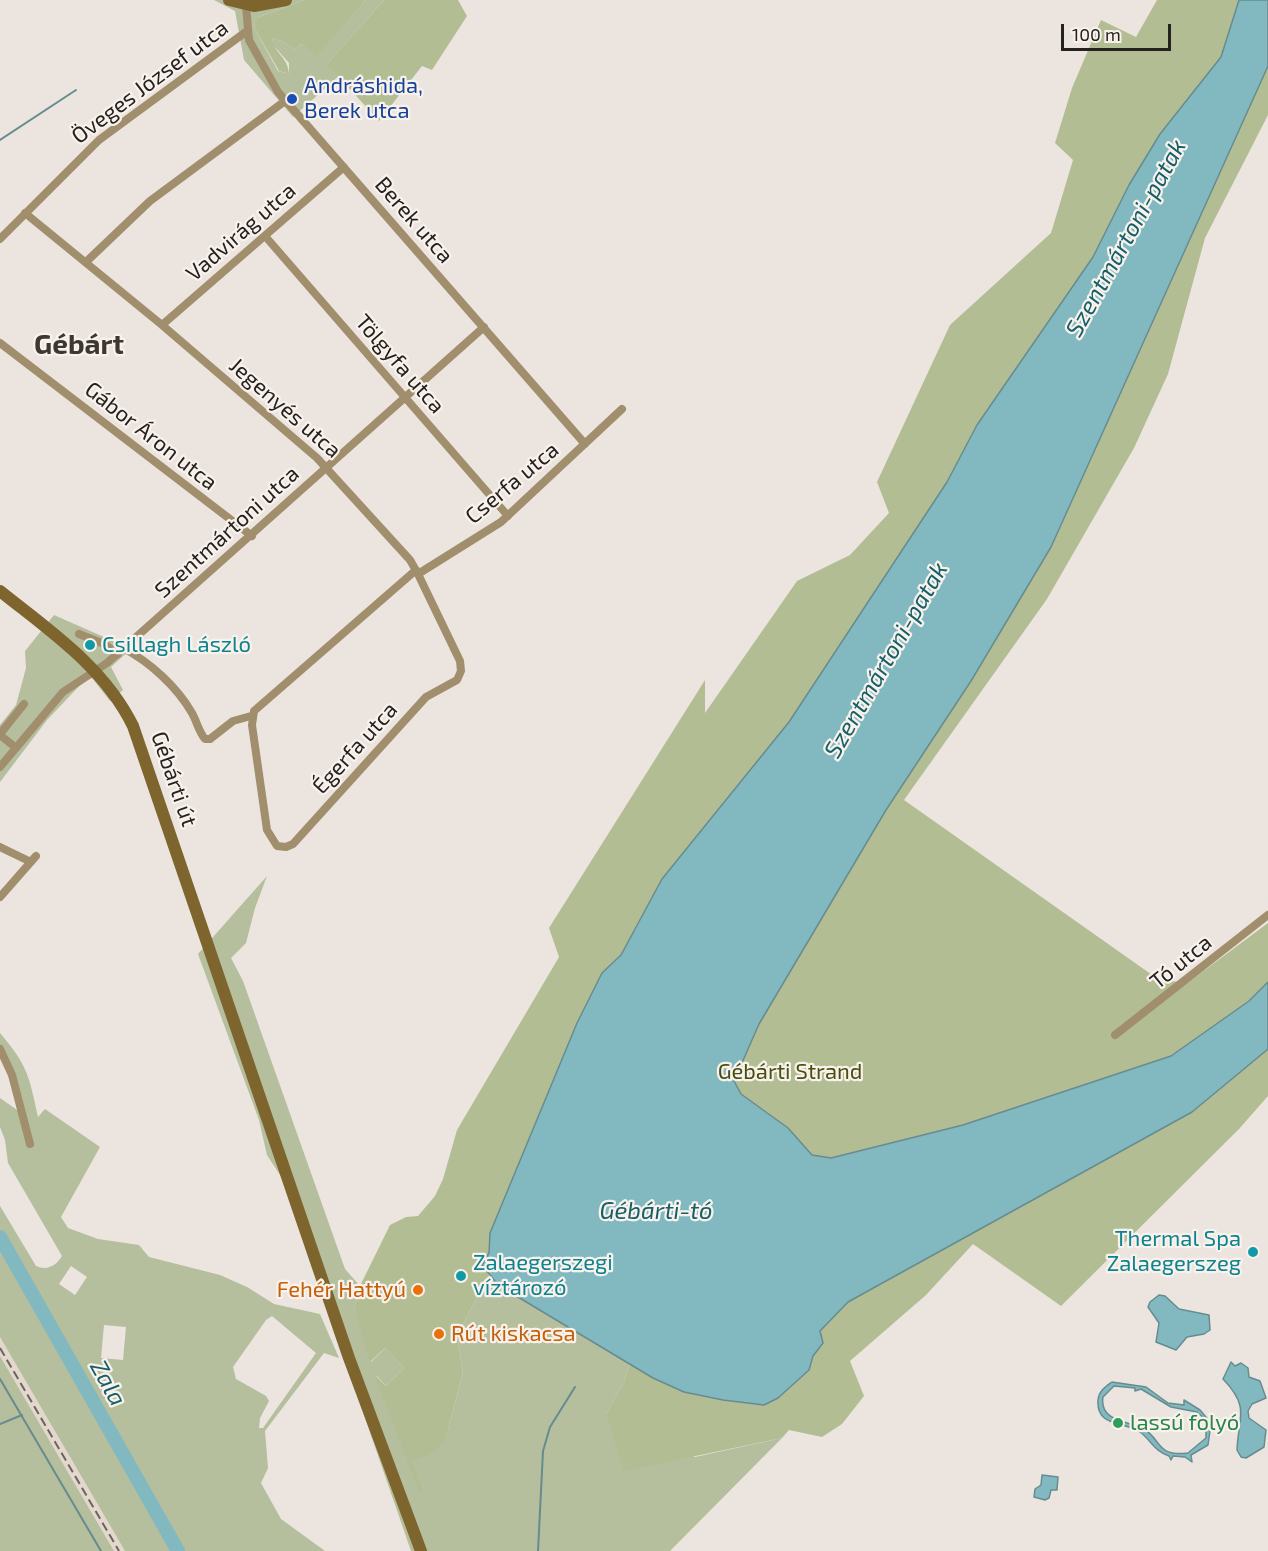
<!DOCTYPE html>
<html>
<head>
<meta charset="utf-8">
<style>
	body { margin:0 }
	#map { position:relative; width:1268px; height:1551px; overflow:hidden; background:#ece5df; font-family:"Exo 2",sans-serif }
	canvas { display:block }
	.scale { position:absolute; left:1061px; top:24px; width:110px; height:27px; box-sizing:border-box; border:3px solid #242220; border-top:0; padding-left:8px; font-size:18px; line-height:21px; white-space:nowrap; color:#242220; -webkit-text-stroke:4px #f9f2ec; paint-order:stroke }
</style>
</head>
<body>
<div id="map">
<canvas width="1268" height="1551"></canvas>
<div class="scale">100 m</div>
</div>
<script>
const g = document.querySelector('canvas').getContext('2d');
g.lineJoin = 'round';
function paint(path, color) {
  g.fillStyle = color;
  g.fill(path, 'evenodd');
}
function trace(path, color, width, dash) {
  g.strokeStyle = color;
  g.lineWidth = width;
  g.lineCap = dash ? 'butt' : 'round';
  g.setLineDash(dash || []);
  g.stroke(path);
}
function write(font, color, halo, rows, align = 'center') {
  g.font = font + ' "Exo 2",sans-serif';
  g.lineWidth = 4.5;
  g.setLineDash([]);
  g.textBaseline = 'middle';
  g.strokeStyle = halo;
  g.fillStyle = color;
  for (const [text, x, y, turn = 0] of rows) {
    g.save();
    g.translate(x, y);
    g.rotate((+turn || 0) * Math.PI / 180);
    g.textAlign = isNaN(turn) ? turn : align;
    if (halo) g.strokeText(text, 0, 0);
    g.fillText(text, 0, 0);
    g.restore();
  }
}
const built = new Path2D(`
	M0 1337 23 1376 125 1551H114L0 1356Z`);
const green = new Path2D(`
	M214 0H304L254 19 255 29 278 71 289 74V63L273 45 272 38 284 42 295 50 301 44 317 55 366 0H384L328 63 339 76 293 117 244 60 235 11Z
	M54 615 131 649 111 667 123 690 110 701 92 678 84 681 47 720 0 782V725L16 705 26 668 25 651Z
	M267 876 255 908 246 943 231 958 243 981 345 1269 360 1286 354 1310 371 1362 385 1348 404 1368 386 1386 376 1375 423 1490 411 1461 448 1429 463 1373 457 1335 489 1275 498 1285 630 1363 624 1382 606 1414 695 1457 782 1438 670 1551H411L282 1178 267 1155 259 1120 198 954Z
	M0 1033C28 1066 29 1076 38 1117L45 1109 100 1147 61 1217 68 1228 98 1239 139 1245 149 1257 220 1275 247 1287 274 1304 320 1314 339 1358 324 1353 265 1431 268 1468 261 1483 281 1519 325 1551H125L0 1337V1206L36 1266C47 1271 56 1266 62 1256L8 1163 5 1140 0 1127V1098L20 1112 6 1066 0 1058ZM71 1266 87 1277 75 1295 59 1284ZM272 1316 316 1353 263 1428H259L260 1418 269 1401 266 1396 236 1379 233 1367 266 1320ZM104 1325 126 1327 123 1360 101 1358Z
	M0 1356 114 1551H0Z`);
const forest = new Path2D(`
	M304 0H366L317 56 301 44 295 50 284 42 272 38C274 54 288 56 289 74L279 71 255 29 254 19Z
	M384 0H458L467 16 432 70 422 66 379 121 327 64Z
	M1157 0H1239L1221 57 1160 134 1129 185 1093 257 977 425 947 482 789 722 662 879 621 955 602 973 577 1023 490 1233V1253L482 1265 489 1275 457 1335 463 1373 448 1429 443 1442 430 1454 412 1461 423 1491 420 1493 374 1374 386 1386 404 1368 385 1348 370 1362 354 1310 360 1286 390 1225 406 1217 418 1216 435 1196 443 1179 457 1130 559 957 549 928 705 680V713L797 581 850 555 889 513 877 482 950 325 1051 233 1073 160 1055 143 1072 88 1101 20 1136 37Z
	M1268 66V115L1205 238 1168 374 1134 448 1047 599 904 800 1155 977 1186 984 1268 923V982L1249 1001 1171 1056 963 1125 831 1158 812 1155 788 1128 741 1094 734 1081 759 1024 886 810 971 681 1051 547Z
	M1268 1049V1096L1239 1129 1061 1306 973 1244 926 1295 850 1361 864 1396 842 1424 822 1437 789 1430 782 1438 624 1471 606 1414 624 1382 630 1363 684 1392 723 1400 809 1370 813 1356 823 1344 820 1331 848 1302 1192 1112Z`);
const water = new Path2D(`
	M1239 0H1268V66L1051 547 971 681 886 810 759 1024 734 1081 741 1094 788 1128 812 1155 831 1158 963 1125 1171 1056 1249 1001 1268 982V1049L1192 1112 848 1302 820 1331 823 1343 813 1356 809 1370 778 1398 764 1405 723 1400 684 1392 653 1378 498 1285 482 1265 489 1253 490 1233 577 1023 602 973 621 955 662 879 789 722 947 482 977 425 1093 257 1129 185 1160 134 1221 57Z
	M1159 1295 1165 1296 1179 1309 1209 1315 1210 1330 1204 1334 1187 1337 1176 1350 1156 1342 1159 1323 1148 1307 1150 1302Z
	M1231 1362 1235 1366 1241 1363 1248 1368 1249 1377 1260 1381 1266 1398 1252 1404 1248 1411 1249 1418 1266 1430 1264 1447 1246 1458 1241 1457 1237 1450C1238 1418 1251 1408 1223 1379Z
	M1112 1382 1146 1387 1168 1403 1184 1405V1400L1200 1410 1211 1423 1208 1445 1191 1455 1192 1462 1185 1457 1173 1456 1171 1460 1169 1456C1154 1451 1151 1440 1140 1432 1125 1421 1096 1428 1098 1400 1099 1391 1105 1387 1112 1382ZM1114 1386 1135 1388V1391L1141 1389 1171 1407 1197 1412 1206 1420V1438L1188 1453C1156 1457 1162 1440 1144 1429 1129 1421 1099 1422 1103 1397Z
	M1042 1475 1058 1477 1057 1490H1051L1049 1498 1045 1500 1034 1497 1035 1489 1041 1485Z`);
const stream = new Path2D(`
	M0 140 76 90
	M0 1379 101 1551
	M0 1424 22 1415
	M538 1551 543 1451 550 1427 575 1387`);
const river = new Path2D(`
	M0 1237 178 1551`);
const street = new Path2D(`
	M246 6 249 40 278 92 585 444
	M25 213 162 325 317 458 410 560 418 574 460 661 461 671 457 680 426 697 293 844 286 847 277 846 267 830 252 725 254 711 416 570
	M265 236 508 516
	M0 239 99 140 247 31
	M86 262 150 201 285 101
	M162 325 344 167
	M0 343 252 536
	M418 574 501 522 622 409
	M79 634 104 644 118 654
	M123 648C150 662 177 687 192 713 197 722 199 732 205 739H210L233 721 251 716
	M0 734 24 704
	M0 735 15 747
	M0 767 63 692 107 663 484 327
	M0 847 31 862
	M0 897 36 856
	M1115 1035 1268 915
	M0 1049 12 1075 30 1144`);
const secondary = new Path2D(`
	M229 0 254 6 286 0
	M0 591C50 631 104 667 133 726L349 1358 421 1551`);
const rail = new Path2D(`
	M0 1348 119 1551`);
const markers = [
	[292,99,6,"#1a4fb4"],
	[90,645,6,"#0f9aa8"],
	[1253,1252,6,"#0f9aa8"],
	[461,1276,6,"#0f9aa8"],
	[418,1290,6,"#e8710a"],
	[439,1334,6,"#e8710a"],
	[1118,1423,6,"#2e9e5b"]
];
const streetNames = [
	["Öveges József utca",150,82,-37],
	["Berek utca",414,220,49],
	["Vadvirág utca",241,232,-41],
	["Tölgyfa utca",400,364,49],
	["Jegenyés utca",285,408,41],
	["Gábor Áron utca",151,436,38],
	["Cserfa utca",512,483,-40],
	["Szentmártoni utca",227,532,-42],
	["Égerfa utca",355,748,-48],
	["Gébárti út",174,779,71],
	["Tó utca",1181,962,-39]
];
const transitNames = [
	["Andráshida,",304,86],
	["Berek utca",304,111]
];
const cultureNames = [
	["Csillagh László",102,645],
	["Thermal Spa",1241,1239,"right"],
	["Zalaegerszeg",1241,1264,"right"],
	["Zalaegerszegi",473,1263],
	["víztározó",473,1288]
];
const parkNames = [
	["Gébárti Strand",790,1072]
];
const foodNames = [
	["Fehér Hattyú",406,1290],
	["Rút kiskacsa",451,1334,"left"]
];
const leisureNames = [
	["lassú folyó",1130,1423]
];
const waterNames = [
	["Szentmártoni-patak",1126,238,-61],
	["Szentmártoni-patak",886,660,-60],
	["Gébárti-tó",656,1211],
	["Zala",108,1383,61]
];
const districtNames = [
	["Gébárt",79,345]
];
paint(built, '#e4d7cc');
paint(green, '#b5be9d');
paint(forest, '#b3bd94');
paint(water, '#82b9c0');
trace(water, '#668c90', 1.5);
trace(stream, '#668c90', 2);
trace(river, '#82b9c0', 14);
trace(street, '#a08e6c', 8);
trace(secondary, '#7e642d', 12);
trace(rail, '#696562', 2, [9, 4.5]);
for (const [x, y, r, color] of markers) {
  const dot = new Path2D();
  dot.arc(x, y, r, 0, 2 * Math.PI);
  g.fillStyle = color;
  g.fill(dot);
  trace(dot, '#f9f2ec', 2);
}
write('22px', '#242220', '#f9f2ec', streetNames);
write('22px', '#164399', '#f9f2ec', transitNames, 'left');
write('22px', '#0d838f', '#f9f2ec', cultureNames, 'left');
write('22px', '#45500f', '#f9f2ec', parkNames);
write('22px', '#c56008', '#f9f2ec', foodNames, 'right');
write('22px', '#27864d', '#f9f2ec', leisureNames, 'left');
write('italic 24px', '#155f68', '#f9f2ec', waterNames);
write('bold 28px', '#3c3732', '#f9f2ec', districtNames);
</script>
</body>
</html>
